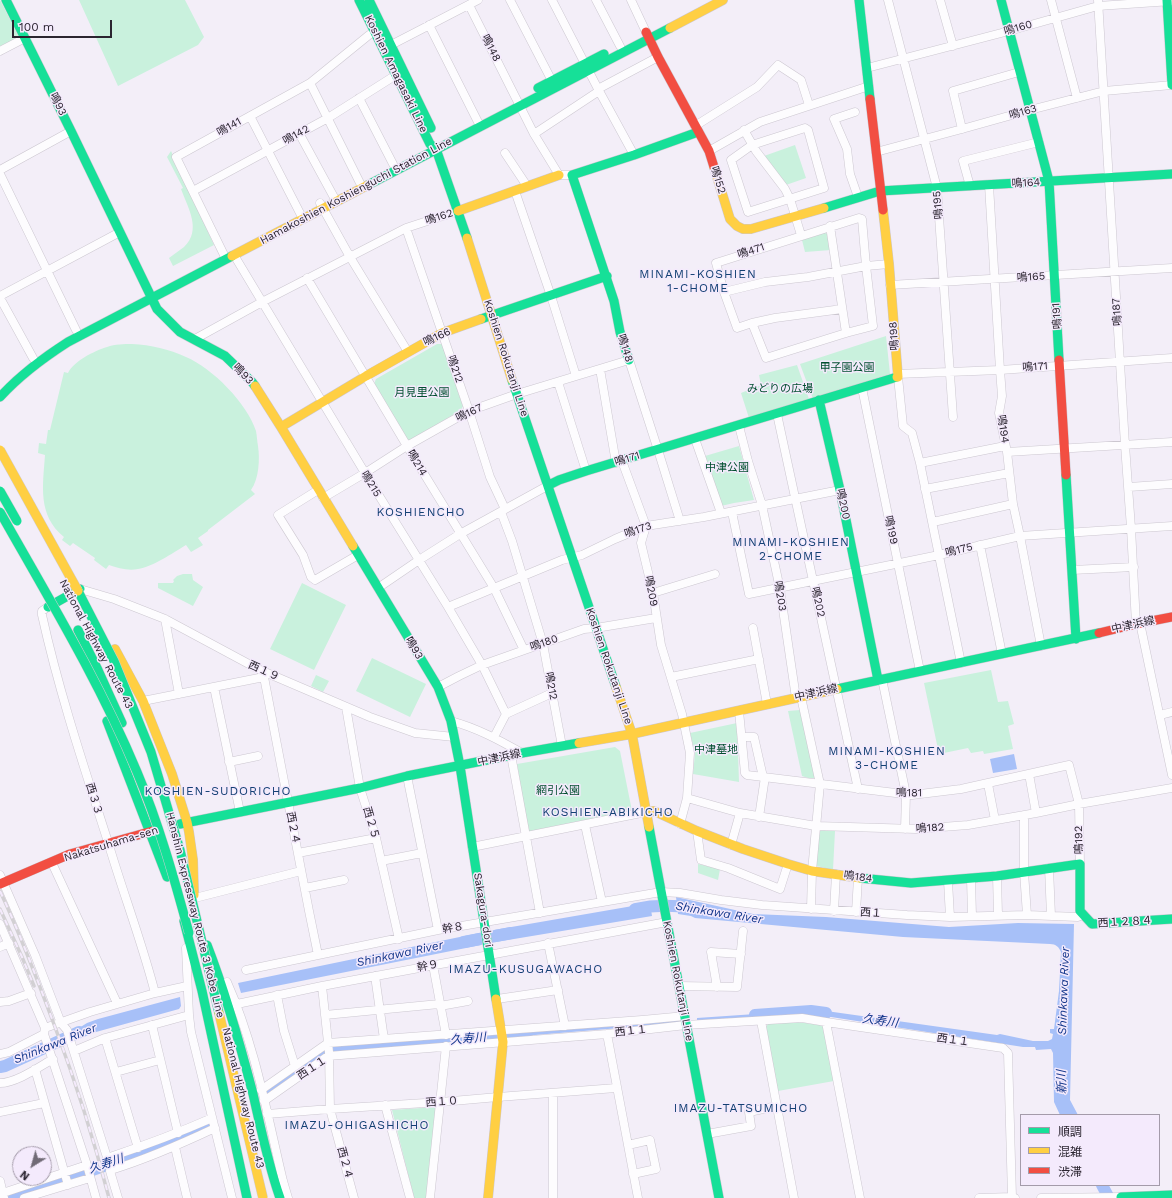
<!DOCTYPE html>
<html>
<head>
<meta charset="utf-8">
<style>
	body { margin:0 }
	#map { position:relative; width:1172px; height:1198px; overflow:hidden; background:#f3eef8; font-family:"Work Sans","Noto Sans JP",sans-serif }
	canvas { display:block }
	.legend { position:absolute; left:1020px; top:1114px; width:140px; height:72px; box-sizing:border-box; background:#f4eafc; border:1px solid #a49baa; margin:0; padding:5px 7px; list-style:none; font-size:12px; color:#2b2530 }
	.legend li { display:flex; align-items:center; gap:8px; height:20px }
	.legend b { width:20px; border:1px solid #a49baa }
	.north { position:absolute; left:12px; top:1146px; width:40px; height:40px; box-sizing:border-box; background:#f4eafc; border:1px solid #a49baa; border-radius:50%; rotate:217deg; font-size:11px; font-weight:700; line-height:16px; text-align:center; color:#2b2530 }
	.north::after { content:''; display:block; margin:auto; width:14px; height:18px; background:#716b76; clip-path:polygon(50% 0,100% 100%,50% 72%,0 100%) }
	.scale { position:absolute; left:12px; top:20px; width:100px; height:18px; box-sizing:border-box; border:2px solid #2b2530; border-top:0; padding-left:5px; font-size:12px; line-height:14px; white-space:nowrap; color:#2b2530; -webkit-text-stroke:3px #f4eafc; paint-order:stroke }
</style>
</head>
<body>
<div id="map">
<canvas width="1172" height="1198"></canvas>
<ul class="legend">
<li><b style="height:5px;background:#16e098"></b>順調</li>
<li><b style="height:5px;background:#ffcf43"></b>混雑</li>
<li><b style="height:5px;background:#f24e42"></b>渋滞</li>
</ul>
<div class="north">N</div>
<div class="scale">100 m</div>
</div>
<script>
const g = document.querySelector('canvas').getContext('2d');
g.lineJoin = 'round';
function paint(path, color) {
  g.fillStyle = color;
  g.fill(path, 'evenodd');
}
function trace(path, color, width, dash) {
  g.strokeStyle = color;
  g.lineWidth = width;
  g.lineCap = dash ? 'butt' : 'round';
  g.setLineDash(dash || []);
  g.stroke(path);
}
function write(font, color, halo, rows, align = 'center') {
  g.font = font + ' "Work Sans","Noto Sans JP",sans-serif';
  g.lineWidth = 3;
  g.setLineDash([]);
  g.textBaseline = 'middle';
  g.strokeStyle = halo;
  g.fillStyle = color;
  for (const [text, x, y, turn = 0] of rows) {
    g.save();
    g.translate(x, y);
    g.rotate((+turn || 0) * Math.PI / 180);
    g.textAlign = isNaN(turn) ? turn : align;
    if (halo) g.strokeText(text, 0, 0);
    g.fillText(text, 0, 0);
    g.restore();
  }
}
const green = new Path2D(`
	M0 0 19 37 0 47Z
	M79 0H185L204 37 198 45 118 86Z
	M795 145 806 178 786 185 764 156Z
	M171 151 214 245 173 266 169 258C174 254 179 251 184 247 202 230 188 208 181 189L183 188 167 157Z
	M822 232 828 234 831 250 805 252 802 240Z
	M886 336 890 374 813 399 800 364Z
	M132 344C151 345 169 349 186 357 212 368 247 403 256 431 257 436 257 441 258 446 260 459 259 479 251 490L255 494 208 530V531L198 538 203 545 191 552 186 545C173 553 152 567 138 569 128 571 118 568 109 565L106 569 94 560 95 558 73 543 70 546 62 540 64 537C37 515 43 485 45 455L38 453 39 443 46 444 48 430H50L64 372 68 373C74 361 94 351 107 347 115 344 124 344 132 344Z
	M437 344H442L463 406 461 410 411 440H407L374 384 376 379Z
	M797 365 809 399 749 418 741 393 761 385 759 375Z
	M739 446 754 500 734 503 721 506 705 456Z
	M183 574H192L193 580 203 587 193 606 158 588V583H173L174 581 173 580 177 576Z
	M302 583 346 605 314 670 270 649Z
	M372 658 426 684 410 717 356 691Z
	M991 670 998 702 1008 701 1014 724 1008 726 1013 749 984 754 983 751 971 753 968 748 939 754 924 683Z
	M316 675 329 681 323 692 311 686Z
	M800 710 815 778H808L802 776 788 711Z
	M737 723 739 782 693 774 695 753 690 733Z
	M615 747 620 751 632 811 530 832 528 830 517 764Z
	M821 830 835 831 833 870 817 866 815 862 818 833Z
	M698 864 720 869 718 880 698 873Z
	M798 1022 820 1025 823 1027 834 1081 778 1091 766 1027 768 1024Z
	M436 1107 427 1198H414L392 1110Z`);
const water = new Path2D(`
	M1014 754 1017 769 993 773 990 759Z
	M676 897 753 914 826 917 949 927 1018 923 1074 924 1070 1100 1078 1115H1060L1054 1102 1053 1053 1051 1049 1036 1050 1035 1047H1023L812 1014V1009L997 1035 1000 1034 1033 1041H1048L1052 1039 1053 1034 1050 1033V1029H1054L1059 991 1061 952C1059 947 1056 944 1050 944L903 937 695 918 691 916 678 914Z
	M650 903 652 916 496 942 494 930Z
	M479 933 481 945 241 993 238 983Z
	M180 997 181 1006 179 1009 96 1032 74 1041 71 1033 87 1023 98 1019Z
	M770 1013 771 1016 697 1021V1018Z
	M679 1019 680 1023 511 1037V1033Z`);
const river = new Path2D(`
	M635 909C654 905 673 905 692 908
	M464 942 511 933
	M755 1015 811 1011 826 1013
	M0 1067 5 1066 79 1032
	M268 1091 324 1051 527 1034
	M1102 1185 1109 1198
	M4 1198 78 1175 132 1156 206 1126`);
const street = new Path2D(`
	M510 0 552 81
	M552 0 598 89 634 155
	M596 0 620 46
	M631 0 646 32
	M888 0 937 188 953 417
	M940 0 953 46
	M1051 0 1077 98
	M1098 0 1125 445 1131 528 1136 624
	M469 5 534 134 559 175H572
	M429 25 480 126
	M391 45 478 0
	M0 51 25 38
	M867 68 1009 31 1098 6 1172 1
	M310 83 362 187
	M598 89 658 57
	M359 98 393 164
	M855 112 834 119 847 149 850 174 858 197
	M250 116 303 219
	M695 126 757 87 778 65 801 80 809 105
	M805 128 808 130 824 188 748 212 731 160 752 145Z
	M962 129 953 91 1019 72
	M744 130 756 151 785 189 790 199 801 235
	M299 133 336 201
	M534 134 599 91
	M709 151 760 122 869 86
	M876 152 962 129 1030 110 1104 91 1172 85
	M505 153 527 186
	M0 170 71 131
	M0 174 76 330
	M989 185 1000 370 1002 396 999 413 1007 452 1013 504 1020 536 1041 646
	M970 186 963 161 1039 142
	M193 191 328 118 396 75
	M515 191 551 296 576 376
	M320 203 350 257 408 352
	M830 226 846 333
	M406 228 469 411 490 477 505 509
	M234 255 365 473 448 607 482 665 506 714
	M226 259 176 157 310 83 369 35 375 32
	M307 278 407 446 494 588 524 650
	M890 285 1172 268
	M724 292 765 282 808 277 866 266 873 326 846 333 766 358 752 323 737 328 724 292 716 263 859 218 862 219 866 266 889 264
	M0 296 120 232
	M0 298 33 358
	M752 323 775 318 842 309
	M195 339 262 302 406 228 458 211
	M600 369 616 463
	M897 374 1000 370 1172 358
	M898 377 903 426 912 433 920 463 961 663
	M558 382 586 471
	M862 388 920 671
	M777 414C803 539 832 664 858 789
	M739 426 748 461 762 505 780 589 796 698
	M695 439 721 513
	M1007 452 1172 442
	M622 461 646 526 641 543 653 593 661 645 682 714 690 753 687 798 680 824
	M920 463 1005 446
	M1129 487 1172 484
	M925 489 1009 473
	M318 490 278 515 303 555 311 577 315 580 358 555
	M323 498 365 473 407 446 469 411 517 394 629 360 658 450 680 521
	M501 512 512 541 543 644 562 746
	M732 512 749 594 939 555 1020 536 1172 526
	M933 522 1013 504
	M980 545 1002 654
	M1072 570 1134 567
	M378 588 419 560 460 534 549 485
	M80 589 114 599 165 619 260 670 370 717 415 733 454 737
	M653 593 715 574
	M48 607 42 611V615C59 692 84 767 108 842 123 893 142 942 155 993
	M448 607 562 560 582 555 615 539 646 526 704 517 840 490
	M165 619 179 694
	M1140 623 1172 775
	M753 628 767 704
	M264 677 309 911 318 955
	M671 677 759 659
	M882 679 906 794 905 829
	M214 687 240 812
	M438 687 459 676 482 665 584 629 596 628 656 618
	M801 697 820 784 812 871 811 909
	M143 701 264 677
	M346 707 360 788 376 838 399 939
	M739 711 745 773 747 775 912 795 961 789 1069 765 1079 804 1080 864
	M1160 715 1172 712
	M451 721C477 728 499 740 522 753
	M494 737 506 714 552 693
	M742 737H754L763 777
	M511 755 540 913
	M229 762 258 756
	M1029 774 1036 813
	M407 776 438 930
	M988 784 995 820
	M687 798 740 813 816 826 916 829 968 825 1036 813 1079 804 1172 788
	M1024 815V872L1027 915
	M759 817 765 777
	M585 825 602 902
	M697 831 701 860 728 868 780 889 788 864
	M731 845 740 813
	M472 847 646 812
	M298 853 376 838
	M381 861 422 853
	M52 863 117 1003
	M1049 868 1051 916
	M0 875 35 955 61 1023 67 1030 111 1170 110 1171 118 1198
	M997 876 998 915
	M971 879 972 916
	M948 881 950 917
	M305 888 344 880
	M195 898 301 871
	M834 911 836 874
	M856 912 858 878
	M0 924 45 1028
	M548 943 565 1026
	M0 947 9 943
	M186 948 189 1015 191 1032 232 1198
	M433 965 446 1035
	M246 970 438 930 661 892 680 893 721 900 762 905 907 915 950 917 1027 915 1078 917 1082 915
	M375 976 384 1039
	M227 982C255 1045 267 1114 283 1181L288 1198
	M322 986 329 1052 330 1109 354 1198
	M679 986 737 987 743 931
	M717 987 711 952 741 954
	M277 995 284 1031 295 1066
	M497 999 558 990
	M0 1002 9 1001 31 993
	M237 1004 322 986 667 922
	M440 1006 468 1001
	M325 1015 439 1004
	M761 1021 794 1198
	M826 1022 860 1198
	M152 1025 178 1133
	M45 1028 44 1034 87 1165 96 1198
	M45 1028 90 1012 155 993 187 986
	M607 1034 638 1198
	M105 1038 138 1148
	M74 1051 105 1038 189 1015
	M0 1054 9 1052 44 1034
	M35 1069 68 1185
	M116 1072 160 1060
	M0 1083C16 1083 39 1067 53 1059
	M261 1090 328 1043 642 1020 685 1016
	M553 1093V1198
	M264 1101 328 1056 607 1034 686 1025 802 1018 826 1022 1003 1048 1008 1053 1012 1197 1015 1198
	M385 1105 410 1198
	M0 1112 44 1103
	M267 1114 330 1109 441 1102 498 1097 616 1088
	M707 1134 751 1126 749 1112 777 1106
	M628 1145 650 1140 656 1169 633 1174
	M175 1147 187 1198
	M107 1158C143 1146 178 1133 212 1118
	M111 1170C147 1159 181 1144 215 1128
	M0 1181 4 1198
	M0 1194 87 1165
	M24 1198 90 1178
	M430 1198 446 1046
	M979 1198 1012 1197
	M1041 1198 1121 1197`);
const fast = new Path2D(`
	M6 0 71 131 157 309 180 332 225 356 252 382 255 386
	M359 0 430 144 436 149 467 238
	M369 0 431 128
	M859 0 870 99
	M1001 0 1049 181 1059 360
	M1167 0 1172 85
	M538 88 604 54
	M368 185 670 28
	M824 208 880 191 1172 174
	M481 319 607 276
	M629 360 620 332 614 301 572 175 634 155 698 132
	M512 380 616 687
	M0 397C20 375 43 358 68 342L232 256
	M819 400 840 490 878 680
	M1066 475 1076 639
	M549 485 559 480 586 471 897 377
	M353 546 438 687 451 721 460 766 496 999
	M48 607 80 589
	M78 630 98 670 122 723
	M837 689 1099 633
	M107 721 167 877
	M180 824 360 788 407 776 522 753 579 743
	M649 827 719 1198
	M860 878 911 883 997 876 1080 864V911L1092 924 1172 919
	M184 921 202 991 247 1198
	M207 945C226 994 240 1044 253 1094 261 1129 268 1164 280 1198
	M1121 1197 1172 1195`);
const slow = new Path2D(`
	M670 28 723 0
	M714 167 730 219 737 226 743 229H751L824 208
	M883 210 889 264 898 377H897
	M458 211 559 175
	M467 238 512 380
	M232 256 368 185
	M255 386 281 427 353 546
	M281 427 366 376 442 333 481 319
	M115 649 143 701 172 774 187 822 189 832 193 860 194 895
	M616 687 632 734 649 827
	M579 743 632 734 837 689
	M646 812 654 811 697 831 743 849 788 864 812 871 860 878
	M488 1198 503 1042 496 999`);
const jam = new Path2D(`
	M646 32 658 57 709 151 714 167
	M870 99 883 210
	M1059 360 1066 475
	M1099 633 1136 624 1172 617
	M0 884 70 854 156 830`);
const rail = new Path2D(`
	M0 891C21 936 38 981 55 1027 76 1083 94 1140 109 1198
	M0 909 22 957 34 986`);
const fastBridge = new Path2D(`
	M0 491 17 521
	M0 512C48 597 99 681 137 772 159 824 174 878 189 933
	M78 591 114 661 151 752 180 850 219 1013`);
const slowBridge = new Path2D(`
	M0 450 78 591
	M219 1013 263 1198`);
const streetNames = [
	["鳴160",1018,28,-16],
	["鳴148",491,48,63],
	["Koshien Amagasaki Line",396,74,64],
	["鳴93",58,104,64],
	["鳴163",1023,112,-16],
	["鳴141",229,127,-29],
	["鳴142",296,135,-29],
	["鳴152",718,180,73],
	["鳴164",1026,183,-3],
	["Hamakoshien Koshienguchi Station Line",356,191,-28],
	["鳴195",938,205,-95],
	["鳴162",439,217,-18],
	["鳴471",751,251,-18],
	["鳴165",1031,277,-4],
	["鳴187",1117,312,-94],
	["鳴191",1057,316,-94],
	["鳴198",894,336,-94],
	["鳴166",437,337,-25],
	["鳴148",625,348,73],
	["Koshien Rokutanji Line",506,358,72],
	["鳴171",1035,367,-4],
	["鳴212",455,369,71],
	["鳴93",243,374,46],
	["鳴167",469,413,-25],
	["鳴194",1003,429,82],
	["鳴171",627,459,-17],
	["鳴214",417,463,59],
	["鳴215",371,484,58],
	["鳴200",843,504,78],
	["鳴173",638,530,-19],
	["鳴199",891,530,78],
	["鳴175",959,550,-14],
	["鳴209",651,591,79],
	["鳴203",780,596,80],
	["鳴202",818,602,77],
	["中津浜線",1133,625,-13],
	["鳴180",544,643,-19],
	["National Highway Route 43",96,644,62],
	["鳴93",414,648,59],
	["Koshien Rokutanji Line",609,666,71],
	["西１９",264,671,24],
	["鳴212",551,686,79],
	["中津浜線",816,693,-13],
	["中津浜線",499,758,-12],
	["鳴181",909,793,1],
	["西３３",94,799,73],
	["西２５",371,823,74],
	["西２４",293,828,79],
	["鳴182",930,828,-4],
	["鳴192",1079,840,-91],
	["Nakatsuhama-sen",111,844,-17],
	["鳴184",858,877,8],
	["Sakagura-dori",483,910,81],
	["西１",871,913,4],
	["Hanshin Expressway Route 3 Kobe Line",195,915,76],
	["西１２８４",1125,922,-3],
	["幹８",453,928,-9],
	["幹９",428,966,-11],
	["Koshien Rokutanji Line",678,981,79],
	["西１１",631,1031,-6],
	["西１１",953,1040,8],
	["西１１",312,1068,-33],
	["National Highway Route 43",243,1098,76],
	["西１０",442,1102,-4],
	["西２４",345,1163,75]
];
const parkNames = [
	["甲子園公園",847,368],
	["みどりの広場",780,389],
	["月見里公園",422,393],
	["中津公園",727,468],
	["中津墓地",716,750],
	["網引公園",558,791]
];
const neighbourhoodNames = [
	["MINAMI-KOSHIEN",698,274],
	["1-CHOME",698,288],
	["KOSHIENCHO",421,512],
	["MINAMI-KOSHIEN",791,542],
	["2-CHOME",791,556],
	["MINAMI-KOSHIEN",887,751],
	["3-CHOME",887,765],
	["KOSHIEN-SUDORICHO",218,791],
	["KOSHIEN-ABIKICHO",608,812],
	["IMAZU-KUSUGAWACHO",526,969],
	["IMAZU-TATSUMICHO",741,1108],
	["IMAZU-OHIGASHICHO",357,1125]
];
const waterNames = [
	["Shinkawa River",719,913,9],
	["Shinkawa River",400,954,-12],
	["Shinkawa River",1064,991,-88],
	["久寿川",880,1021,8],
	["久寿川",468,1039,-5],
	["Shinkawa River",55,1044,-22],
	["新川",1062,1082,-91],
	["久寿川",106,1164,-18]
];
paint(green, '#c9f1dd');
paint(water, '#a7c0f8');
trace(river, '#a7c0f8', 12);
trace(street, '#ccc7d0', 9);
trace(fast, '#ccc7d0', 10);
trace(slow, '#ccc7d0', 10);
trace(jam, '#ccc7d0', 10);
trace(street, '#fdfcfe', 8);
trace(fast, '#16e098', 9);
trace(slow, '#ffcf43', 9);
trace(jam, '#f24e42', 9);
trace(rail, '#d2d0d3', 3.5);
trace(rail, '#f4eafc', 2, [6]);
trace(fastBridge, '#d1cdd3', 10, []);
trace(slowBridge, '#d1cdd3', 10, []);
trace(fastBridge, '#16e098', 9);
trace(slowBridge, '#ffcf43', 9);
write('11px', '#2b2530', '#f4eafc', streetNames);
write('11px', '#004f2f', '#f4eafc', parkNames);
g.letterSpacing = '1px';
write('12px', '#134073', '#f4eafc', neighbourhoodNames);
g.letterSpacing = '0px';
write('italic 12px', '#12368b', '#f4eafc', waterNames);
</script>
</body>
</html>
